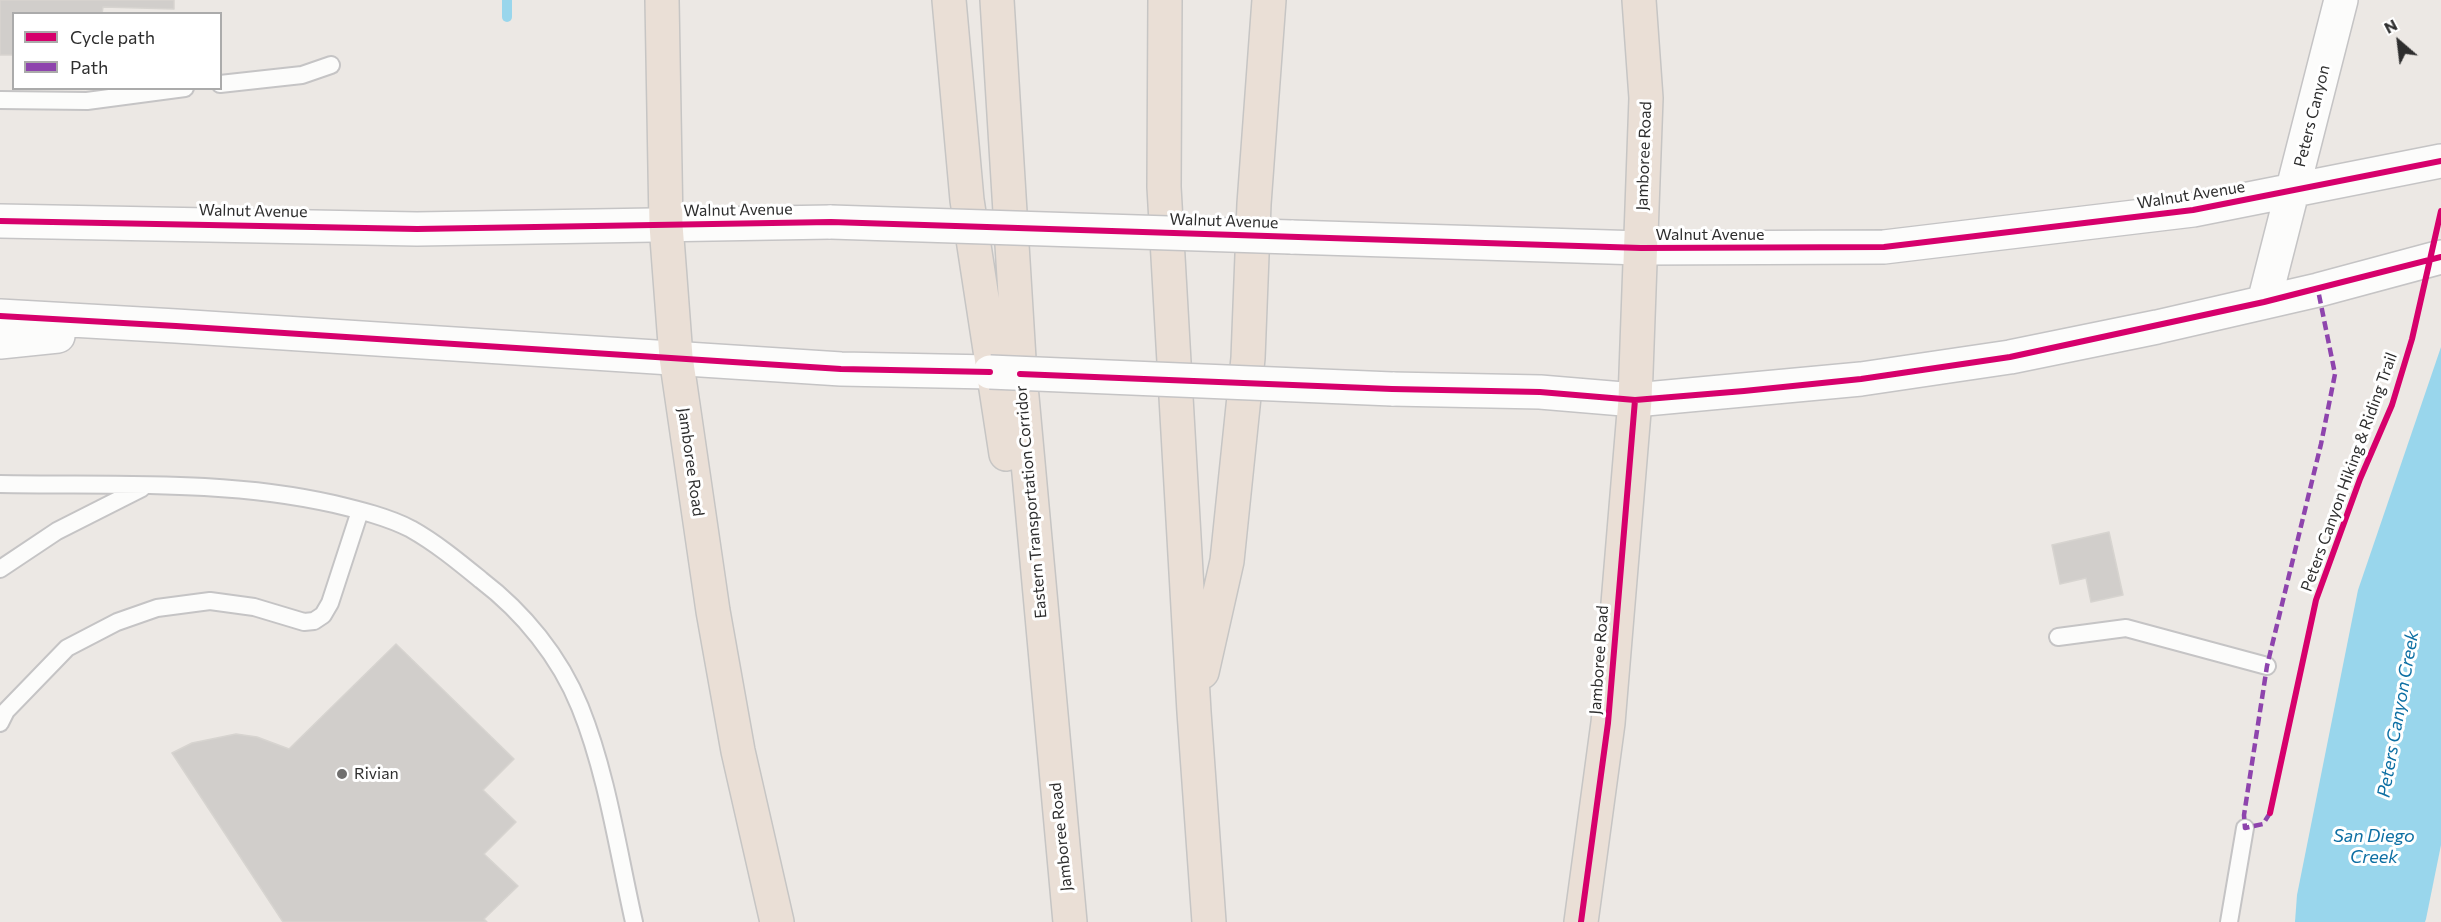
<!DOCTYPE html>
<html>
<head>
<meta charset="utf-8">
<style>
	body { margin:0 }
	#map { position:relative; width:2441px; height:922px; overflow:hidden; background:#ece8e4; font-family:Commissioner,sans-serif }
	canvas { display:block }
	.legend { position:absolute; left:12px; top:12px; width:210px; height:78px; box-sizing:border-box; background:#fff; border:2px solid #ababab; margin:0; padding:8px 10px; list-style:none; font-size:18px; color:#2e2e2e }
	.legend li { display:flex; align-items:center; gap:12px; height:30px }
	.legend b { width:30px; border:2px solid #ababab }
	.north { position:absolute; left:2369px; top:12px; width:60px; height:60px; -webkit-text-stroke:4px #fff; paint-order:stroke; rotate:332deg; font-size:16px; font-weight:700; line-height:24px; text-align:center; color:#2e2e2e }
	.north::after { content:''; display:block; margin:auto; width:21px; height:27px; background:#2e2e2e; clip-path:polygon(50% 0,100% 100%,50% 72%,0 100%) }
</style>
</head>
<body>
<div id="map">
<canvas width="2441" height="922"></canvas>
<ul class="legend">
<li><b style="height:8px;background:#d6006c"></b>Cycle path</li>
<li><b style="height:8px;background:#8e44ad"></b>Path</li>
</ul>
<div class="north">N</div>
</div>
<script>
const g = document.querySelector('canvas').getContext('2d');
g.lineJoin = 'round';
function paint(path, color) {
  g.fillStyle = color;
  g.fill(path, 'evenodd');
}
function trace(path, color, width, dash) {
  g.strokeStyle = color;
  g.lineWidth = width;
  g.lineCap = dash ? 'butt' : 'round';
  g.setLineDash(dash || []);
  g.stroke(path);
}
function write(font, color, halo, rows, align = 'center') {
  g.font = font + ' Commissioner,sans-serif';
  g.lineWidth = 6;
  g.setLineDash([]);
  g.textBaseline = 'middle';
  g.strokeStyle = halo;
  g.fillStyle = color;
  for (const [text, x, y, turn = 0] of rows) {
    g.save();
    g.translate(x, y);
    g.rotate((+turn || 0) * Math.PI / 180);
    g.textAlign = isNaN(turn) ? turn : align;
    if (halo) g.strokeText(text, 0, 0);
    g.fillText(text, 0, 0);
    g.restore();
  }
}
const water = new Path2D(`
	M2441 347V845L2426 919 2425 922H2295L2297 895 2358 590Z`);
const stream = new Path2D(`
	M507 17V0`);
const building = new Path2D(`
	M0 0H174V9L103 7 102 14H14V55H0Z
	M2109 532 2123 595 2091 602 2086 578 2060 584 2052 545Z
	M396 644 514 759 483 790 516 822 484 854 518 886 484 919 487 922H283L172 753 192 743 236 734 257 737 289 749Z`);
const lane = new Path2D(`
	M220 84 302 75 331 65
	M0 100 87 101 185 88
	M0 484C111 486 225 479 334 504 359 510 388 517 411 529 436 543 459 562 481 580 523 612 560 657 580 707 607 774 618 851 634 922
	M0 569 57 531 142 488
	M2058 637 2126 628 2267 666
	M0 723 6 711 67 648 117 622 157 608 210 601 254 607 304 622 314 621 323 615 330 603 360 511
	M2229 922 2245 828`);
const secondary = new Path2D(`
	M0 221 417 229 831 222
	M1291 237 1641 248 1884 247 2193 210 2441 161
	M2264 302 2341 0
	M0 316 176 326 841 369 990 372
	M0 342 58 336
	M1392 389 1540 392 1635 400 1861 379 2010 357 2157 327 2318 290 2441 257`);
const highway = new Path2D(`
	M662 0 666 225 676 357 713 611 738 751 777 922
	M949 0 967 200 1006 454
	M997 0 1020 375 1070 922
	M1165 0 1164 187 1194 712 1209 922
	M1202 672 1227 561 1248 358 1254 204 1269 0
	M1581 922 1608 723 1635 400 1646 98 1639 0`);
const secondaryBridge = new Path2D(`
	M831 222 1291 237
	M990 372 1392 389`);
const quiet = new Path2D(`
	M2270 813 2263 824 2245 828 2244 815 2267 666 2321 444 2335 374 2318 290`);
const cycleway = new Path2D(`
	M0 221 417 229 831 222 1641 248 1884 247 2193 210 2441 161
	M0 316 176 326 841 369 990 372
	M1020 374 1392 389 1540 392 1635 400 1744 391 1861 379 2010 357 2264 302 2441 257
	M2270 813 2316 600 2360 479 2392 405 2412 339 2441 211
	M1581 922 1608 723 1635 400`);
const markers = [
	[342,774,6,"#706f6e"]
];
const streetNames = [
	["Peters Canyon",2312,116,-76],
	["Jamboree Road",1644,156,-88],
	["Walnut Avenue",2191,195,-9],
	["Walnut Avenue",738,210,-1],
	["Walnut Avenue",253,211,1],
	["Walnut Avenue",1224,221,2],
	["Walnut Avenue",1710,235],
	["Jamboree Road",691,462,82],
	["Peters Canyon Hiking & Riding Trail",2349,472,-70],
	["Eastern Transportation Corridor",1031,502,-95],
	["Jamboree Road",1599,660,-86],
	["Jamboree Road",1061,837,-96]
];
const poiNames = [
	["Rivian",354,774]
];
const waterNames = [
	["Peters Canyon Creek",2398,714,-80],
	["San Diego",2374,836],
	["Creek",2374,857]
];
paint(water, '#99d6ec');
trace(stream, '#99d6ec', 10);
paint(building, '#d1cecb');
trace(building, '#d7d4d0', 1.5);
trace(lane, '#c5c4c5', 20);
trace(secondary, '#c5c4c5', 36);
trace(highway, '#c6c5c4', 36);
trace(lane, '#fcfcfb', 16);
trace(secondary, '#fcfcfb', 33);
trace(highway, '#eadfd6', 33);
trace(secondaryBridge, '#c5c4c5', 36, []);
trace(secondaryBridge, '#fcfcfb', 33);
trace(quiet, '#8e44ad', 4.5, [9, 4.5]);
trace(cycleway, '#d6006c', 6);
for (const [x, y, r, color] of markers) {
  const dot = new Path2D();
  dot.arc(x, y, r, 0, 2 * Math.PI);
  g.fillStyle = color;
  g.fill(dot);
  trace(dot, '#fff', 2);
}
write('16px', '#2e2e2e', '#fff', streetNames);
write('16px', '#2e2e2e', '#fff', poiNames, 'left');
write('italic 18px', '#0d6fa3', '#fff', waterNames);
</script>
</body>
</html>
